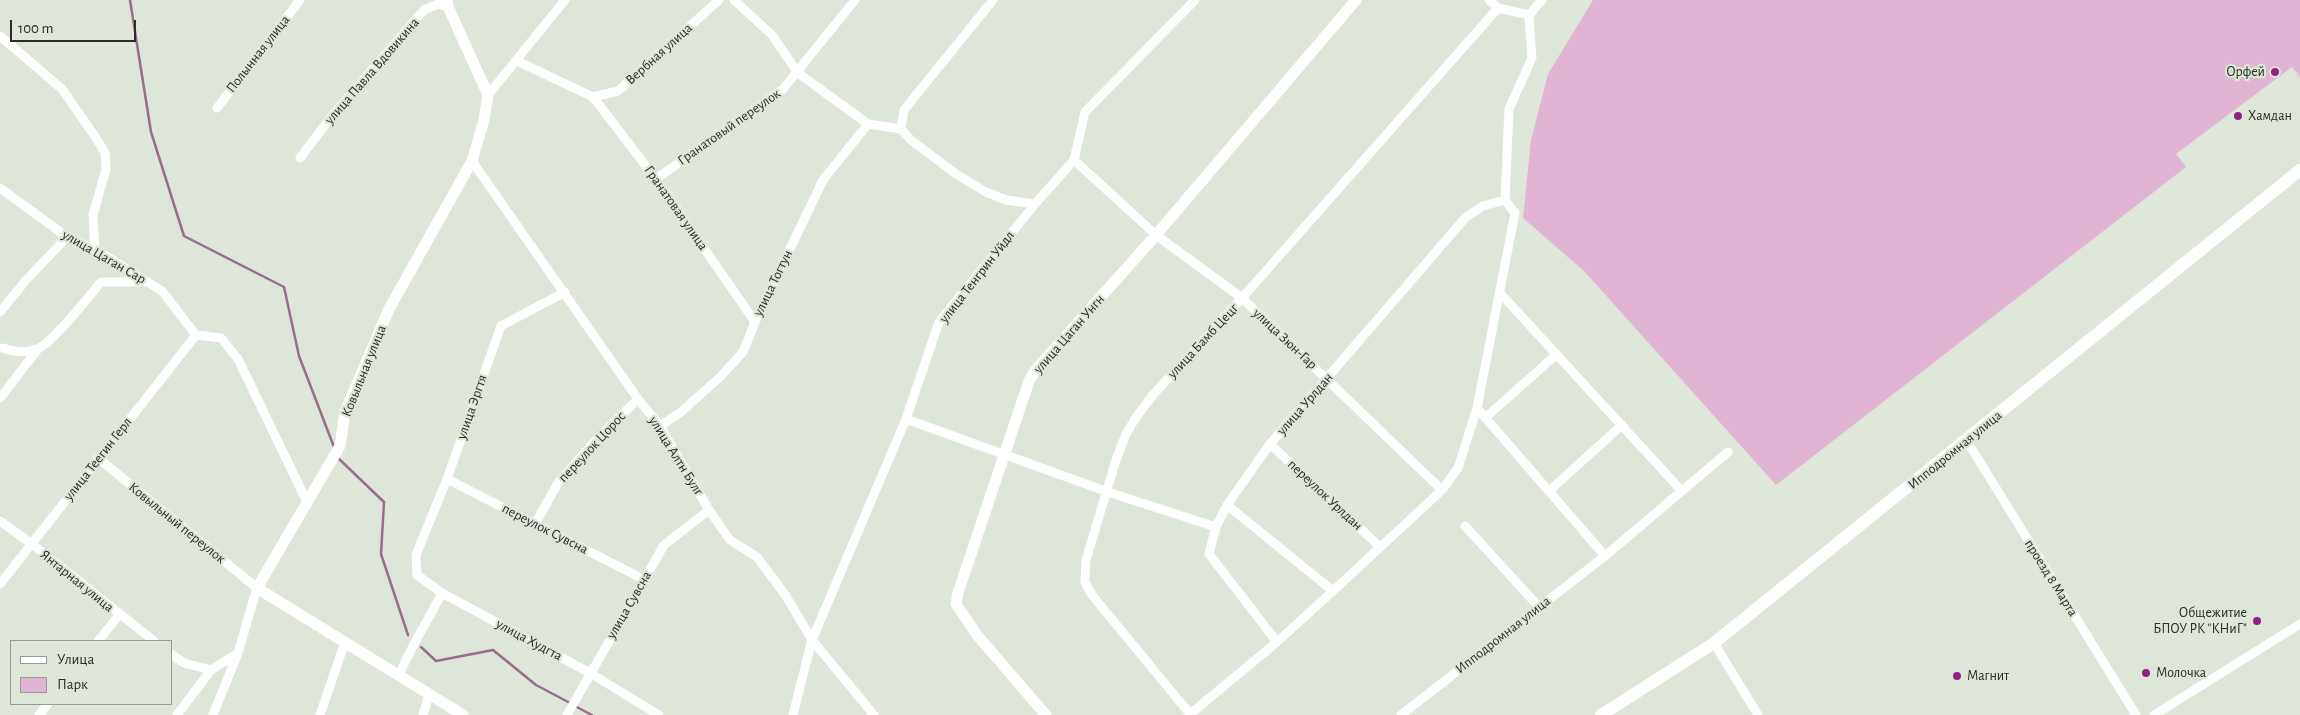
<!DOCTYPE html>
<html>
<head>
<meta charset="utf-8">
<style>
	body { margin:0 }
	#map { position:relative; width:2300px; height:715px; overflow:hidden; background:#dde6d9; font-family:"Alegreya Sans",sans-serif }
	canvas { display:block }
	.legend { position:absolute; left:10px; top:640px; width:162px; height:65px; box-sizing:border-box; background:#dde6d9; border:1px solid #959c92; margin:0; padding:6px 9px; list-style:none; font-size:15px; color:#292c27 }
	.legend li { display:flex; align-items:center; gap:10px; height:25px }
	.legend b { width:25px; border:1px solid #959c92 }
	.scale { position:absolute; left:10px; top:20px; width:126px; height:22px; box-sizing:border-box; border:2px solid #292c27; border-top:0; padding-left:6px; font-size:15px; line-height:18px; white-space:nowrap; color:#292c27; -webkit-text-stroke:4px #dde6d9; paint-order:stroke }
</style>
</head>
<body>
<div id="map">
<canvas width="2300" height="715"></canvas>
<ul class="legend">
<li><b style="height:6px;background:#fff"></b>Улица</li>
<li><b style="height:14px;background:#e1b4d4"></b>Парк</li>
</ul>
<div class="scale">100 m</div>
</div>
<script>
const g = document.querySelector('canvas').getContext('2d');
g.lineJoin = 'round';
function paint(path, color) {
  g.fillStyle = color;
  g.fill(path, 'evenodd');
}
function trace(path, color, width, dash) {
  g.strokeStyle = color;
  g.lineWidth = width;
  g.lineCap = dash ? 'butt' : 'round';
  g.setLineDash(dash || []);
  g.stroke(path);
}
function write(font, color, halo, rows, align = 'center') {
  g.font = font + ' "Alegreya Sans",sans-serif';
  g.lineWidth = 4.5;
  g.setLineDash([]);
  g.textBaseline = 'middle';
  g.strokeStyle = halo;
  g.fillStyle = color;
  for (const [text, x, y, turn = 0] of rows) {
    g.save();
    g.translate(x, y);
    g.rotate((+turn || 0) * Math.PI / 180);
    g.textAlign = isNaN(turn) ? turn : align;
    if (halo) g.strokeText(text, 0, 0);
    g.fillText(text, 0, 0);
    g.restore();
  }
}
const green = new Path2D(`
	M1593 0H2300V77L2292 67 2176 154 2186 167 1776 485 1585 272 1523 218 1531 140 1548 74Z`);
const stream = new Path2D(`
	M130 0 151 132 184 236 284 287 299 356 334 447
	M338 458 384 502 381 554 408 635
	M421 647 436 661 493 650 536 685 570 703
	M575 706 592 715`);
const minor = new Path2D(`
	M734 0 772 35 798 73 868 124 901 129 911 140 956 174 986 192 1006 200 1035 204
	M1489 0 1498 8 1529 15
	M1529 15 1542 0
	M0 36 62 89 96 138 105 153 106 169 93 215 95 249
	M517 61 593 97 656 179 755 322
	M488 95 565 0
	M593 97 618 91 719 0
	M217 108 300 0
	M901 129 904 110 993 0
	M300 158 331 117 424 10 438 4 448 7 449 3
	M1074 160 1156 235 1242 298 1442 490
	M472 161 638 399 660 426 709 510 730 540 757 557 786 596 812 640 874 715
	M656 179 783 89 855 0
	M0 188 67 237 95 249 162 291 196 335 221 338 238 359 308 504
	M565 292 501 326 447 479 416 555 417 575 442 593 590 673 659 715
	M1500 293 1681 490
	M0 312 27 279 67 237
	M3 348C13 352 26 353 37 349 52 344 89 296 101 282H147
	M0 398 38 349
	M1477 408 1605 556
	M1485 418 1557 354
	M906 419 1108 492 1216 527
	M660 426 681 412 720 377 743 352 755 322 823 180 868 124
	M1967 441 2136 715
	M1270 444 1379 546
	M98 458 257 588 238 653 211 670 177 715
	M447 479 643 579
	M1549 491 1622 425
	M1227 505 1333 591
	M0 521 32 544 154 641
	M535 524 558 483 595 441 638 399
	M1465 526 1539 607
	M0 584 196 335
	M98 641 119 615
	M1277 642 1209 554 1216 527 1227 505 1270 444 1466 217 1483 206 1505 200
	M1714 643 1758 715
	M171 654 184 663 211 670
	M399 676C410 647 428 621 442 593
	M1190 714 1092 595 1085 582 1086 560 1116 460 1126 434 1135 419 1152 396 1242 298 1498 8
	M39 715 48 704
	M213 715 238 653
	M320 715 345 642
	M423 715 429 694
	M567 715 664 545 709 510
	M793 715 812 640 906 419 939 322 1035 204 1074 160 1085 112 1195 0
	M1189 715 1277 642 1333 591 1442 490 1458 468 1477 408 1515 213 1505 200 1509 109 1532 58 1529 15
	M1401 715 1605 556 1728 452
	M2154 715 2300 624`);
const tertiary = new Path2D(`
	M445 0 488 95 484 120 472 161 389 309 345 412 340 446 257 588 463 715
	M1046 715 977 635 956 604 958 593 1029 381 1034 372 1156 235 1356 0`);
const secondary = new Path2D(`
	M1601 715 1714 643 2300 170`);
const markers = [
	[2275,72,5,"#95217f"],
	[2238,116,5,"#95217f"],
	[2257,621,5,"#95217f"],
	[2146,673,5,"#95217f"],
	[1957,676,5,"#95217f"]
];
const streetNames = [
	["Полынная улица",258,54,-52],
	["Вербная улица",659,54,-42],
	["улица Павла Вдовикина",372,71,-49],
	["Гранатовый переулок",729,127,-35],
	["Гранатовая улица",676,208,55],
	["улица Цаган Сар",104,257,30],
	["улица Тенгрин Уйдл",977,277,-52],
	["улица Тогтун",773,283,-64],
	["улица Цаган Унгн",1069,334,-49],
	["улица Зюн-Гар",1285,339,43],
	["улица Бамб Цецг",1203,341,-47],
	["Ковыльная улица",364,371,-68],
	["улица Урлдан",1305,404,-49],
	["улица Эргтя",472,407,-71],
	["переулок Цорос",592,447,-47],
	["Ипподромная улица",1955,450,-39],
	["улица Алтн Булг",676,456,58],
	["улица Теегин Герл",98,459,-52],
	["переулок Урлдан",1325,495,43],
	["Ковыльный переулок",177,523,39],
	["переулок Сувсна",545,529,27],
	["проезд 8 Марта",2051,578,58],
	["Янтарная улица",77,581,39],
	["улица Сувсна",629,605,-60],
	["Ипподромная улица",1503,635,-38],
	["улица Худгта",529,640,28]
];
const poiNames = [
	["Орфей",2265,72,"right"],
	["Хамдан",2248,116],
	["Общежитие",2247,613,"right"],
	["БПОУ РК \"КНиГ\"",2247,629,"right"],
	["Молочка",2156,673],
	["Магнит",1967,676]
];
paint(green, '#e1b4d4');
trace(stream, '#996d8c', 2.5);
trace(minor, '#fff', 9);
trace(tertiary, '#fff', 11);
trace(secondary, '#fff', 12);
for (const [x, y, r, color] of markers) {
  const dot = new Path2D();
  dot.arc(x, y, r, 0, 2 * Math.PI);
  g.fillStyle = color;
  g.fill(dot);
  trace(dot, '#dde6d9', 2);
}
write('14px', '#292c27', '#dde6d9', streetNames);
write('14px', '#292c27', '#dde6d9', poiNames, 'left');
</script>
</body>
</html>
